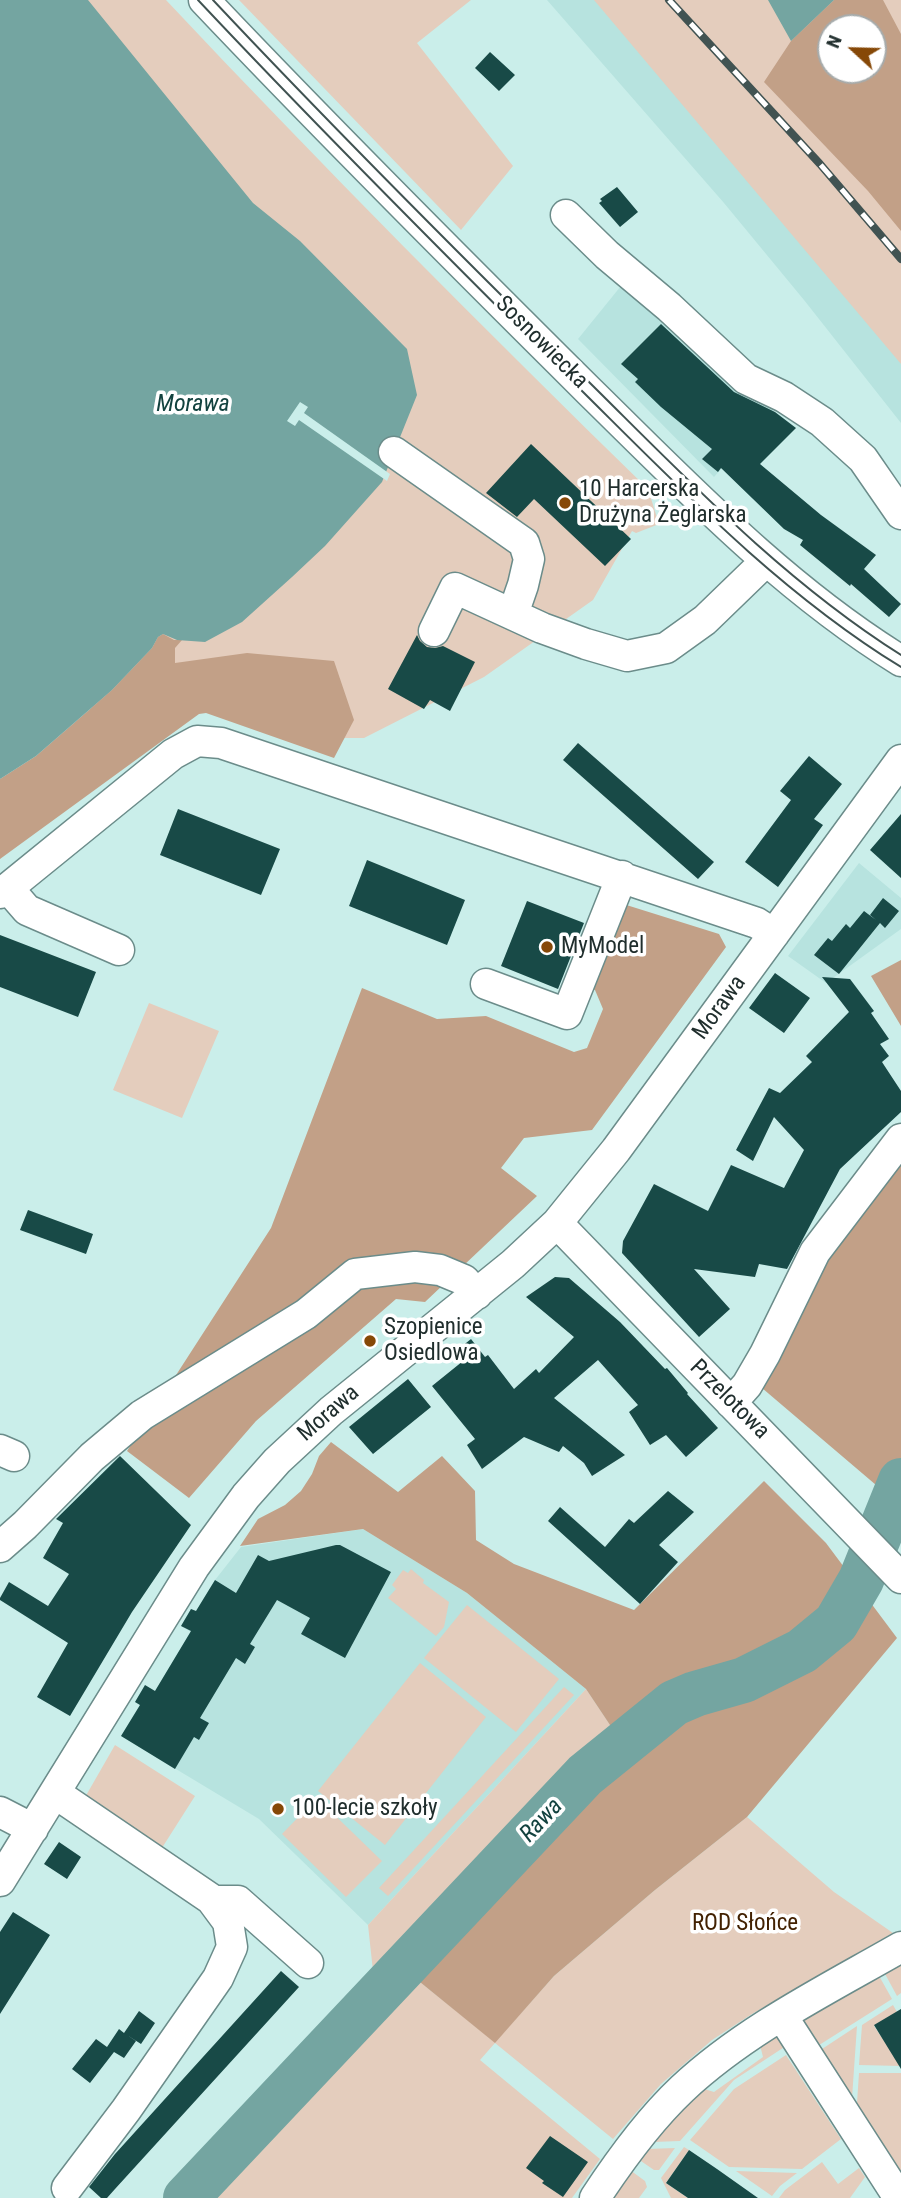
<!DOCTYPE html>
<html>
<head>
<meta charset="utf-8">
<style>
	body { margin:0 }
	#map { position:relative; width:901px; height:2198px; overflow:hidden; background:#caeeea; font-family:"Roboto Condensed",sans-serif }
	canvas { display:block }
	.north { position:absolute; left:817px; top:14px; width:70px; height:70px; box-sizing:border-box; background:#fff; border:2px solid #a6abab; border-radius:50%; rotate:292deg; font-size:19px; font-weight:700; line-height:28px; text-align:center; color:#202e2d }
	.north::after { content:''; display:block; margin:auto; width:24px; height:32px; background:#864807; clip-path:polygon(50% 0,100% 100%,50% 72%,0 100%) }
</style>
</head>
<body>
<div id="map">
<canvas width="901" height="2198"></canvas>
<div class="north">N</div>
</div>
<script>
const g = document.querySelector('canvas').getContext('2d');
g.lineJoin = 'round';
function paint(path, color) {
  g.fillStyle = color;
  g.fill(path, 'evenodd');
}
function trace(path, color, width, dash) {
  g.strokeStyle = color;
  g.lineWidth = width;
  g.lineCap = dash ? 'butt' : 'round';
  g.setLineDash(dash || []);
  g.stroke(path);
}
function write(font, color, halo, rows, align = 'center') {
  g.font = font + ' "Roboto Condensed",sans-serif';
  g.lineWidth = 7;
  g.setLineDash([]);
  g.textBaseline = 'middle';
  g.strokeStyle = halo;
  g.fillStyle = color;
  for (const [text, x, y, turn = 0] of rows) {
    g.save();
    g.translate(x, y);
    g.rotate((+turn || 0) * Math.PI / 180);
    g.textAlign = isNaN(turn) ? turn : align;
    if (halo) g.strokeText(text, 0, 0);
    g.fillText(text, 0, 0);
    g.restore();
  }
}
const built = new Path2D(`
	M547 0H628L901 332V423L804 300 724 203Z
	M625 281 775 408 714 477 578 339Z
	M859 863 901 898V929L826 983 788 956Z
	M363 1529 467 1593 586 1689 368 1925 259 1819 121 1736 140 1705 135 1702 145 1685 155 1691 191 1632 181 1626 191 1609 196 1611 215 1580 241 1547Z`);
const green = new Path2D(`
	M0 0H166C323 167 484 329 648 489L659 524 636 533 632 531 593 600 484 677 364 738H299L193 707 98 752Z
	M239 0H471L417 43 513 166 461 230Z
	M594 0H901V364ZM831 28H873V70H831Z
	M149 1003 219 1031 182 1118 113 1090Z
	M901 1469V1517L876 1485Z
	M411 1569 424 1580 423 1583 449 1602 444 1627 436 1636 388 1598 396 1589 392 1585 403 1570 408 1573Z
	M467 1605 559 1679 516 1732 424 1658Z
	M420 1663 486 1717 385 1845 318 1791Z
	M564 1687 574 1695 388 1896 379 1888Z
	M586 1689 631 1756 415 1978 495 2042 554 1976 655 1890 747 1817 834 1892 893 1933 752 2014 712 2040 661 2084 613 2139 495 2043 480 2060 600 2159 572 2198H164L373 1971 368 1925Z
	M115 1745 195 1796 160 1851 84 1799Z
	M317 1798 382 1861 346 1897 282 1834Z
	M901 1962V1993L897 1996 884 1972Z
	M878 1974 892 1999 816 2047 803 2022 806 2017Z
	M893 2005 897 2012 874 2026 901 2066 859 2065 862 2025Z
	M857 2026 852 2098 822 2049Z
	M774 2037H781L789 2044 734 2080 680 2141 653 2142 701 2088 714 2092 763 2057 760 2045Z
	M786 2055 841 2139 802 2169 729 2167 690 2140 734 2089Z
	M859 2073H901V2174L857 2103Z
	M684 2147 689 2150 666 2183 688 2198H671L661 2178Z
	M675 2148 659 2170H654L638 2159 647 2149Z
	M822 2162 838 2184 859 2168 865 2177 850 2198H779L785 2190Z
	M630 2170 645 2181 647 2187 639 2198H611Z
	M736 2171 797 2173 780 2186 772 2196Z`);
const forest = new Path2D(`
	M834 0H883L901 34V231L868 191 764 82 791 41ZM831 28H873V70H831Z
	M163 634 174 640H182L175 648V663L247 653 334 661 354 720 334 758 206 713 199 714 0 859V779L36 756 112 690 152 648 158 637Z
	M620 903 719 934 726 947 592 1130 524 1138 501 1168 537 1196 425 1302 396 1299 256 1421 189 1498 127 1451 271 1228 362 988 437 1019 486 1016 574 1052 587 1048 603 1009 595 990 587 987Z
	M901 960V1026L871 976Z
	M901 1146V1469L876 1485 762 1388 834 1248Z
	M331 1442 398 1492 442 1456 475 1491 476 1540 514 1564 634 1610 764 1481 826 1543 897 1638 747 1817 655 1890 554 1976 495 2043 415 1978 630 1755 586 1689 467 1593 363 1529 240 1546 258 1519 285 1505 301 1491 312 1474 319 1456Z`);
const water = new Path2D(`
	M0 0H88L253 203 300 241 407 349 417 395 382 482 325 546 292 577 242 622 205 642 177 640 163 634 158 637 152 648 112 690 36 756 0 779Z
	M768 0H834L791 41Z`);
const pier = new Path2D(`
	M300 402 308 407 304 413 390 474 387 481 299 420 295 426 287 421Z`);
const river = new Path2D(`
	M186 2198 585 1775 674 1703 695 1694 744 1680 802 1651 836 1623 861 1580 901 1481`);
const building = new Path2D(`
	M490 52 515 75 499 91 475 68Z
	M617 187 638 212 620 227 599 203 602 201 600 199Z
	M661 324 734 392 775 412 796 428 760 464 821 515 876 555 864 569 901 604 889 617 851 584 850 586 800 545 803 540 784 529 721 468 718 472 702 459 712 449 661 407 635 382 638 379 621 364Z
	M531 444 631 539 605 566 534 499 517 517 486 493Z
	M417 635 420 641 427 647 435 648 443 646 475 662 450 711 430 700 424 709 388 689Z
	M578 743 714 862 698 879 563 760Z
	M809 756 842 784 814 819 823 825 778 887 745 862 791 800 780 791Z
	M178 809 280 849 261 895 160 855Z
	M901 814V878L870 850Z
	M367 860 465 900 447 945 349 906Z
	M883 898 899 911 885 928 880 923 839 974 814 955 828 938 832 941 846 924 850 928 864 911 876 920 870 915Z
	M527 901 584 923 558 989 501 966Z
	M0 935 96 972 78 1017 0 987Z
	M775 973 810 998 784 1033 749 1008Z
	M822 977 850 979 874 1011 871 1013 889 1039 880 1044 889 1056 882 1062 901 1091V1112L840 1169 787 1269 759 1264 755 1277 694 1269 730 1309 699 1337 622 1253 623 1241 654 1184 708 1211 731 1165 784 1188 804 1150 774 1117 753 1161 736 1150 769 1088 780 1093 812 1062 806 1056 849 1012Z
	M28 1210 93 1234 86 1254 20 1230Z
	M555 1277 569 1278 620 1322 665 1369 667 1368 688 1393 687 1394 718 1428 686 1457 666 1435 650 1445 629 1412 638 1405 598 1360 554 1398 625 1455 592 1476 584 1463 563 1446 559 1452 524 1437 482 1469 467 1445 475 1439 432 1386 463 1361 456 1351 471 1339 485 1357 488 1355 514 1389 536 1369 539 1373 574 1337 526 1297Z
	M408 1379 431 1407 373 1454 349 1427Z
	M120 1456 191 1525 132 1612 70 1716 37 1697 68 1643 0 1600V1598L9 1582 48 1606 69 1574 43 1558 63 1523 56 1519Z
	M668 1491 694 1512 659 1545 678 1562 640 1604 548 1521 560 1507 605 1547 629 1519 634 1523Z
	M336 1545H340L391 1572 345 1658 301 1634 310 1618 277 1600 250 1644 255 1647 245 1664 236 1658 200 1718 209 1723 199 1740 194 1737 175 1769 121 1736 140 1705 135 1702 145 1685 155 1691 191 1631 181 1626 191 1609 196 1611 215 1580 236 1593 258 1555 269 1561Z
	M59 1842 81 1857 67 1879 44 1864Z
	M13 1912 50 1935 0 2014V1932Z
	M281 1971 299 1987 115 2189 107 2198H101L89 2187 115 2154Z
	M901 2009V2069L874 2025Z
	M139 2011 155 2023 141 2044 127 2035 136 2041 124 2058 114 2052 90 2083 72 2069 96 2039 107 2047 119 2029 124 2033Z
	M550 2136 588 2162 563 2197 542 2183 544 2181 526 2168Z
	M689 2150 717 2169 758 2198H688L666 2183Z`);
const minor = new Path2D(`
	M204 0C330 133 460 263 590 392 688 488 783 588 901 661
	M566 215 607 255 669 307 746 379 784 397 822 422 863 459 901 514
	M394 452 524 543 529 559 523 585 513 614
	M434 631 455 588 542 628 586 644 627 656 666 648 705 620 766 561
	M8 888 27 910 119 950
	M0 893 8 888 173 754 197 741 221 743 757 923 774 934
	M486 984 567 1014 622 876
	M557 1223 901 1578
	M731 1403 747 1385 765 1354 815 1252 901 1139
	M0 1450 14 1456
	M0 1547 25 1525 92 1457 142 1415 306 1314 355 1274 415 1267 440 1270 464 1280 477 1294
	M55 1793 211 1899 228 1922 232 1947 218 1978 126 2110 67 2188
	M0 1812 33 1829
	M0 1881 194 1567 246 1496 277 1461 331 1411 513 1264 557 1223 616 1150 901 760
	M213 1901H238L308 1963
	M782 2016 899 2198
	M595 2198C620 2160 648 2121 682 2089 745 2030 826 1990 901 1947`);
const tram = new Path2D(`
	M198 0C322 132 450 260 579 388 680 488 779 592 901 667
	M213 0C336 131 463 258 591 384 689 481 784 581 901 655`);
const rail = new Path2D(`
	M669 0 820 164 901 259`);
const markers = [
	[565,503,7,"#864807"],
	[547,947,7,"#864807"],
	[370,1341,7,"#864807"],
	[278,1809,7,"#864807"]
];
const streetNames = [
	["Sosnowiecka",541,343,45],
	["Morawa",720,1008,-54],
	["Przelotowa",729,1400,45],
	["Morawa",329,1414,-41]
];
const poiNames = [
	["10 Harcerska",579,490],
	["Drużyna Żeglarska",579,516],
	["MyModel",561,947],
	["Szopienice",384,1328],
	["Osiedlowa",384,1354],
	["100-lecie szkoły",292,1809]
];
const parkNames = [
	["ROD Słońce",745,1924]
];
const waterNames = [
	["Morawa",193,405],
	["Rawa",542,1821,-47]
];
paint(built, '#b7e3df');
paint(green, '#e4cdbd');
paint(forest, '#c2a087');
paint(water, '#74a5a1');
paint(pier, '#caeeea');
trace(river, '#74a5a1', 46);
paint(building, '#184a47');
trace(minor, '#6b8c8a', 33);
trace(minor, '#fff', 30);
trace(tram, '#415352', 2);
trace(rail, '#415352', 8);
trace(rail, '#fff', 5, [16]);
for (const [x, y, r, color] of markers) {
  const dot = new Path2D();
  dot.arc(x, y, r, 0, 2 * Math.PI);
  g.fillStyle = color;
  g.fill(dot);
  trace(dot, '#fff', 2.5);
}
write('23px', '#202e2d', '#fff', streetNames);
write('23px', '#202e2d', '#fff', poiNames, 'left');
write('23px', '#422102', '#fff', parkNames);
write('italic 24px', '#13423f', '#fff', waterNames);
</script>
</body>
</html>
